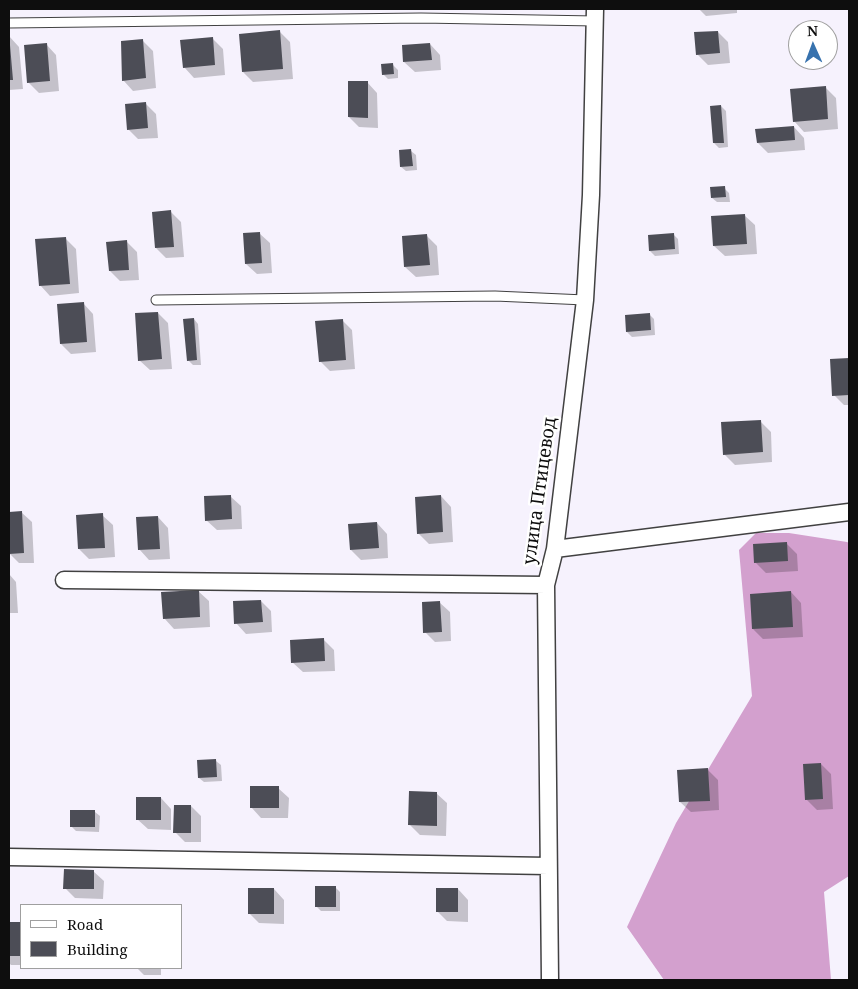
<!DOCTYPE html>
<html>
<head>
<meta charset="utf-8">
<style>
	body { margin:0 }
	#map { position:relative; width:858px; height:989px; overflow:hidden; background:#f6f2fd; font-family:"Noto Serif",serif }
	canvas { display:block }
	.frame { position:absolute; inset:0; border:10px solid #0e0e0e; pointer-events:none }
	.legend { position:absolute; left:20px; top:904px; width:162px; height:65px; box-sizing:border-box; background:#fff; border:1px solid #9f9f9f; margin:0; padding:6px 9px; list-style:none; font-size:15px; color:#0e0e0e }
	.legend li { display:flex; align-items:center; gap:10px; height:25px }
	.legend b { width:25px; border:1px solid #9f9f9f }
	.north { position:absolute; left:788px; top:20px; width:50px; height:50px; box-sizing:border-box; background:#fff; border:1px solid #9f9f9f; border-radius:50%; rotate:358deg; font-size:14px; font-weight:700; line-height:20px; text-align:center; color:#0e0e0e }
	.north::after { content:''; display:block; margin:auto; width:18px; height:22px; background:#3772ae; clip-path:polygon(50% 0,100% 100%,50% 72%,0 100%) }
</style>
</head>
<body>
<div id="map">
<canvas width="858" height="989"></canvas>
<div class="frame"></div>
<ul class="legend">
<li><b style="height:6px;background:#fff"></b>Road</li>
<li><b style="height:14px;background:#4c4d56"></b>Building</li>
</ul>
<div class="north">N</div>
</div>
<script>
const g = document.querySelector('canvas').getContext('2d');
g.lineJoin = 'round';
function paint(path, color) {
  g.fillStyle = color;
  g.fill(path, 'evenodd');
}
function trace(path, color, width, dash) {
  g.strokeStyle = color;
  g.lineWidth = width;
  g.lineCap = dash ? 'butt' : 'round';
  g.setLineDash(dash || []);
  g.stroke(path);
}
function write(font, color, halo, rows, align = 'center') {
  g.font = font + ' "Noto Serif",serif';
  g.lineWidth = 5;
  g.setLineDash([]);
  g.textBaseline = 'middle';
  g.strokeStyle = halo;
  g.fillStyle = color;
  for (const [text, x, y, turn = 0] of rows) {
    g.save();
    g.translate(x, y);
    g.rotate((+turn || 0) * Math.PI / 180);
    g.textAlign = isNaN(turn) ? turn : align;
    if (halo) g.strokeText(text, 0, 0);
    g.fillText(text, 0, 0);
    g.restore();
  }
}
const forest = new Path2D(`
	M756 533H789L847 542 849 543V876L824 892 831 980H664L627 927 676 823 752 696 739 550Z`);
const shadow = new Path2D(`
	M699 9H737V13L706 16Z
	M280 32 290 42 293 79 253 82 243 72Z
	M718 32 728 42 730 63 708 65 697 54Z
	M9 36 19 47 23 89 9 90Z
	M213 39 223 49 225 75 194 78 184 67Z
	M143 41 153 51 156 88 133 91 123 80Z
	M46 44 56 55 59 91 39 93 28 82Z
	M430 44 440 55 441 70 415 72 404 62Z
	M393 65 398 70V78L388 79 383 74Z
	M367 82 377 93 378 128 359 127 349 117Z
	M825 87 836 98 838 129 804 132 794 121Z
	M146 104 156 114 158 138 138 139 128 129Z
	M721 106 726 111 728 147 719 148 714 143Z
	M794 127 804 138 805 150 768 153 758 143Z
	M411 151 416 155 417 170 406 171 401 167Z
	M724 188 729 193 730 202H717L712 198Z
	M171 212 181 222 184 257 166 258 156 248Z
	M744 215 755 225 757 254 725 256 714 246Z
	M259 233 270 243 272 273 257 274 246 264 244 234Z
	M673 234 678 239 679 254 655 256 650 251Z
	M427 236 437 246 439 275 416 277 405 267Z
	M66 239 76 249 79 293 50 296 40 285Z
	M126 241 137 252 139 280 120 281 110 271Z
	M83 303 93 314 96 352 71 354 61 344Z
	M158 313 168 323 172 369 150 370 139 360Z
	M649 314 654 319 655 335 632 337 627 332Z
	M194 319 198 324 201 365H193L188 360Z
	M342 320 352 330 355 369 330 371 320 361Z
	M849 359V405H844L834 395 832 360Z
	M760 421 771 432 772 462 735 465 724 454Z
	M230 496 241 506 242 529 217 530 206 520Z
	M441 496 451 507 453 542 429 544 418 533Z
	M21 512 32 522 34 563H19L9 553V513Z
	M102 515 113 525 115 557 89 559 79 549Z
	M158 517 168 528 170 559 149 560 139 549Z
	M377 523 387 534 388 558 361 560 351 550Z
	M786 543 797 554 798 571 766 573 755 562Z
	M9 574 16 582 18 613H9Z
	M198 591 209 601 210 627 174 629 164 618Z
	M791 592 801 603 803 637 763 639 753 629Z
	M261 601 271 611 272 632 246 634 236 623Z
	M439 602 450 612 451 641 435 642 425 632Z
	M323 639 334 650 335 671 303 672 292 662Z
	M216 761 221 765 222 781 204 782 199 778Z
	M821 764 831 774 833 809 817 810 806 799Z
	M707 769 718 780 719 810 691 812 680 802Z
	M278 788 289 798 288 818H261L251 807Z
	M436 793 447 803 446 836 420 835 410 825Z
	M161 798 171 809V830L148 829 137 819Z
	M191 806 201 816V842H185L175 832Z
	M95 812 100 816 99 832 76 831 71 826Z
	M93 871 104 881 103 899 75 898 65 888Z
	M335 887 340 892V911H321L316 906Z
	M274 889 284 900V924L259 923 249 913Z
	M458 889 468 900V922L447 921 437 911Z
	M9 923H21V965H11L9 963Z
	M137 968H161V975H144Z`);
const building = new Path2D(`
	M280 30 283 69 242 72 239 34Z
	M718 31 720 53 696 55 694 32Z
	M213 37 215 65 183 68 180 40Z
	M143 39 146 78 122 81 121 41Z
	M47 43 50 81 27 83 24 45Z
	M430 43 432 60 403 62 402 45Z
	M9 45H10L13 80H9Z
	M393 63 394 74 382 75 381 64Z
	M348 81H368V118L348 117Z
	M826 86 828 119 793 122 790 89Z
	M146 102 148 128 127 130 125 104Z
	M721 105 724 143H713L710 106Z
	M794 126 795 140 757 143 755 129Z
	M411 149 413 166 400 167 399 150Z
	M725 186 726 197 711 198 710 187Z
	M171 210 174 247 155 248 152 212Z
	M745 214 747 244 713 246 711 216Z
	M260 232 262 263 245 264 243 233Z
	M674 233 675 249 649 251 648 235Z
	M427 234 430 265 404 267 402 236Z
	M66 237 70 284 39 286 35 239Z
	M127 240 129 270 109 271 106 242Z
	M84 302 87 342 60 344 57 304Z
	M158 312 162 359 138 361 135 313Z
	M650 313 651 330 626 332 625 315Z
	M194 318 197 360 187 361 183 319Z
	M343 319 346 360 319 362 315 321Z
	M849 358V395L832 396 830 359Z
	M761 420 763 452 723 455 721 422Z
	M231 495 232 519 205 521 204 496Z
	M441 495 443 532 417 534 415 497Z
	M22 511 24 553 9 554V512Z
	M103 513 105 548 78 549 76 515Z
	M158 516 160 549 138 550 136 517Z
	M377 522 379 548 350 550 348 524Z
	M787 542 788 561 754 563 753 544Z
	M199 590 200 617 163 619 161 592Z
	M791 591 793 627 752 629 750 594Z
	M261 600 263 622 234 624 233 601Z
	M440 601 442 632 423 633 422 602Z
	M324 638 325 661 291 663 290 640Z
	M216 759 217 777 198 778 197 760Z
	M821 763 823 799 805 800 803 764Z
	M708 768 710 801 679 802 677 770Z
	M250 786H279V808H250Z
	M409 791 437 792V826L408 825Z
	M136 797H161V820H136Z
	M174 805H191V833H173Z
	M70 810H95V827H70Z
	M64 869 94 870V889H63Z
	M315 886H336V907H315Z
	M248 888H274V914H248Z
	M436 888H458V912H436Z
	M9 922H21V956H9Z`);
const service = new Path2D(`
	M9 23 421 18 596 21
	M156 300 495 296 585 300`);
const minor = new Path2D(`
	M555 549 849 512
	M64 580 546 585
	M9 857 548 866
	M550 980 546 585 555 549 585 300 591 195 595 9`);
const streetNames = [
	["улица Птицевод",540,491,-82]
];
paint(forest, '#d3a0ce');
paint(shadow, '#0003');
paint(building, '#4c4d56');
trace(service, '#414141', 11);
trace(minor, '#414141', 19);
trace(service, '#fff', 9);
trace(minor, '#fff', 16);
write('18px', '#0e0e0e', '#fff', streetNames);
</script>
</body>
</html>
